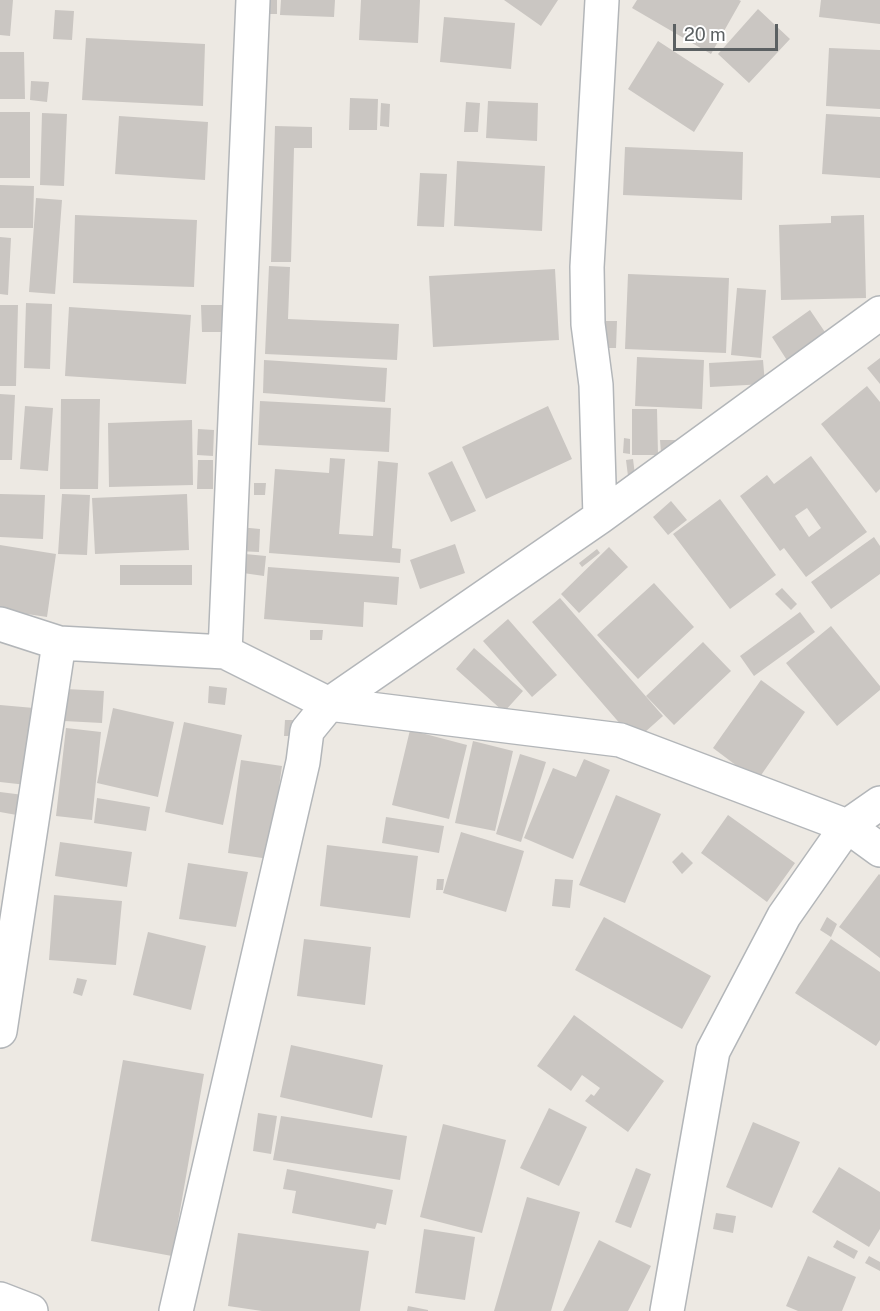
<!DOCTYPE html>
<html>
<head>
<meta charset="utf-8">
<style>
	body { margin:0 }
	#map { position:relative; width:880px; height:1311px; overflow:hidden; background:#ede9e3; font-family:"Public Sans",sans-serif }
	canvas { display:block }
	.scale { position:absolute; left:673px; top:24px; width:105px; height:27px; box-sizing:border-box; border:3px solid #5b6062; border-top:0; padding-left:8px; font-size:18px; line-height:21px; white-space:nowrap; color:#5b6062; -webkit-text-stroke:4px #fff; paint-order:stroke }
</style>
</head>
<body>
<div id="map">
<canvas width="880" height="1311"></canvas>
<div class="scale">20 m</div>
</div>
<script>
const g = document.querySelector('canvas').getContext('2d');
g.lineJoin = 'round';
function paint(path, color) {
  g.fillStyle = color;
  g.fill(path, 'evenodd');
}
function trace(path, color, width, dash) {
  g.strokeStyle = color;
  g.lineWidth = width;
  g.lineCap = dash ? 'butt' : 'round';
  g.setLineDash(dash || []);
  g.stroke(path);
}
const building = new Path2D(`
	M0 0H13L10 36 0 35Z
	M269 0H277V14H269Z
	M281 0H335L334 17 280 15Z
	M361 0H420L418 43 359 40Z
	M504 0H558L541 26Z
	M637 0H739L741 1 711 54 632 8Z
	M821 0H880V24L819 17Z
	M758 9 790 39 749 83 718 54Z
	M55 10 74 11 72 40 53 39Z
	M444 17 515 23 511 69 440 62Z
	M86 38 205 44 203 106 82 100Z
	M658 41 724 84 694 132 628 89Z
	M829 48 880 50V109L826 106Z
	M0 52H24L25 99H0Z
	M31 81 49 82 47 102 30 100Z
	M350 98 378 99 377 130H349Z
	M488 101 538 103 537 141 486 138Z
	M466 102 480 103 478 132H464Z
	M381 103 390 104 389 127 380 126Z
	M0 112H30V178H0Z
	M42 113 67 114 64 186 40 185Z
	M826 114 880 117V178L822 174Z
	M119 116 208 122 205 180 115 174Z
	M275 126 312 127V148H294L291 262H271Z
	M625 147 743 152 742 200 623 195Z
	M457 161 545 166 542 231 454 226Z
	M420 173 447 174 444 227 417 226Z
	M0 185 34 186 33 228H0Z
	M36 198 62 200 55 294 29 292Z
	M75 215 197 220 194 287 73 283Z
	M864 215 866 298 781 300 779 225 831 223V216Z
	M0 237 11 238 8 295 0 294Z
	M269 266 290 267 288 319 399 324 397 360 265 354Z
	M555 269 559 340 433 347 429 276Z
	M628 274 729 278 726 353 625 349Z
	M737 288 766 290 761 358 731 355Z
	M26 303 52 304 50 369 24 368Z
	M0 305H18L16 386H0Z
	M201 305H225V332H202Z
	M69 307 191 315 186 384 65 376Z
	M810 310 829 338 790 365 772 337Z
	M606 321H617L616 348H605Z
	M637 357 704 360 702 409 635 406Z
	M880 358V384L867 368Z
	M264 360 387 368 385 402 263 393Z
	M763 360 765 384 710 387 709 363Z
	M867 386 880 402V489L876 493 821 424Z
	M0 394 15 395 12 460H0Z
	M61 399H100L98 489H60Z
	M260 401 391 408 389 452 258 445Z
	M25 406 53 408 48 471 20 469Z
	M548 406 572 459 486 499 462 447Z
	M632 409H657L658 455H632Z
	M192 420 193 485 109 487 108 423Z
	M198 429 214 430 213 456 197 455Z
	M624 438 630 439V454L623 453Z
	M660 440H675L674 453H661Z
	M811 456 867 532 806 577 784 548 780 551 740 496 767 475 774 484ZM807 508 821 528 809 537 795 516Z
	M330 458 345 459 339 534 373 536 378 461 398 463 392 548 401 549 400 563 269 553 275 469 329 473Z
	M633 459 635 475 628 476 626 460Z
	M198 460H213V489H197Z
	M452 461 476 511 451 522 428 473Z
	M254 483H266L265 495H254Z
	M0 494 45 495 43 539 0 537Z
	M62 494 90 495 87 555 58 554Z
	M187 494 189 550 95 554 92 498Z
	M720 499 776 575 730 609 673 534Z
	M671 501 687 520 668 535 653 517Z
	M239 527 260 529 259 552 237 551Z
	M874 537 880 546V574L831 609 811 582Z
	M455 544 465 573 420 589 410 560Z
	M0 545 56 554 47 617 0 610Z
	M609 547 628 567 579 613 561 594Z
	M597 549 600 553 582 567 579 563Z
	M245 554 266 556 264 576 243 573Z
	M120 565H192V585H120Z
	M268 567 399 577 397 605 364 602 363 627 264 619Z
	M654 583 694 627 638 679 597 635Z
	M782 588 797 604 791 610 775 594Z
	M560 598 663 716 635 741 532 622Z
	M800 612 815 632 754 676 740 656Z
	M508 619 557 675 532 697 483 641Z
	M831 626 880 686V690L837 726 786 663Z
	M310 630H323L322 640H310Z
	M703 642 731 671 674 725 646 696Z
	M474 648 523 691 504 712 456 669Z
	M761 680 805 712 757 781 713 748Z
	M209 686 227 688 225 705 208 703Z
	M66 689 104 691 102 723 64 721Z
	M0 705 34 708 27 785 0 782Z
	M113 708 174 722 158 797 97 783Z
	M285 720H300V736H284Z
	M184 722 242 735 223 825 165 812Z
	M66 728 101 732 92 820 56 816Z
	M410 730 467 745 449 819 392 805Z
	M473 741 513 751 495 831 455 823Z
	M520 754 546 762 521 842 496 834Z
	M584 759 610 770 573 859 524 838 553 768 576 777Z
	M241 760 282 766 269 859 228 853Z
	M0 792 31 796 28 817 0 812Z
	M616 795 661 814 625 903 579 885Z
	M97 798 150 807 146 831 94 823Z
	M728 815 795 863 767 902 701 853Z
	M386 817 444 826 439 853 382 843Z
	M461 832 524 851 506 912 443 893Z
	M60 842 132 852 127 887 55 876Z
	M327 845 418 856 410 918 320 906Z
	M682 852 693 863 682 874 672 862Z
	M188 863 248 872 236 927 179 919Z
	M879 874 880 875V958L839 927Z
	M437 879H444L443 890H436Z
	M555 879 573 880 570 908 552 906Z
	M54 895 122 901 116 965 49 960Z
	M604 917 711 976 682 1029 575 970Z
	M827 917 837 924 831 937 820 930Z
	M148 932 206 946 191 1010 133 995Z
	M304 939 371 947 365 1005 297 996Z
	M831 939 880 972V1040L876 1046 795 993Z
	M77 978 87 980 82 996 73 993Z
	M574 1015 664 1081 628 1132 585 1101 591 1094 594 1096 600 1088 582 1075 571 1091 537 1066Z
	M291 1045 383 1065 372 1118 280 1097Z
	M123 1060 204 1074 172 1256 91 1241Z
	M549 1108 587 1127 559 1186 520 1168Z
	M258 1113 277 1116 271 1154 253 1151Z
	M281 1116 407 1136 400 1180 273 1160Z
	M753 1122 800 1142 772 1208 726 1187Z
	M443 1124 506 1140 482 1233 420 1217Z
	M839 1167 880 1192V1229L869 1247 812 1212Z
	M636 1168 651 1174 631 1228 615 1222Z
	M287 1169 393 1190 386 1225 377 1223 375 1229 292 1213 296 1191 283 1189Z
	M527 1197 580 1212 551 1311H494Z
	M716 1213 736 1216 733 1233 713 1229Z
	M424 1229 475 1237 465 1300 415 1293Z
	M238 1233 369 1251 360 1311H262L228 1306Z
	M599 1240 651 1266 628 1311H563Z
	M837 1240 858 1251 854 1259 833 1247Z
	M808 1256 856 1277 842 1311H798L786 1306Z
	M869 1256 880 1262V1271L865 1263Z
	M408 1306 428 1310V1311H407Z`);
const minor = new Path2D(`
	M600 517 596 385 588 324 587 267 602 0
	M0 624 59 643 225 652 329 704 620 740 847 826 880 850
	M225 652 253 0
	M0 1031 59 643
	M0 1299 31 1311
	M176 1311 303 762 307 731 329 704 600 517 880 313
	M667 1311 713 1051 784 916 847 826 880 803`);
paint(building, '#cac6c2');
trace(minor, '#b3b6b9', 36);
trace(minor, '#fff', 33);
</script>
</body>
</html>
